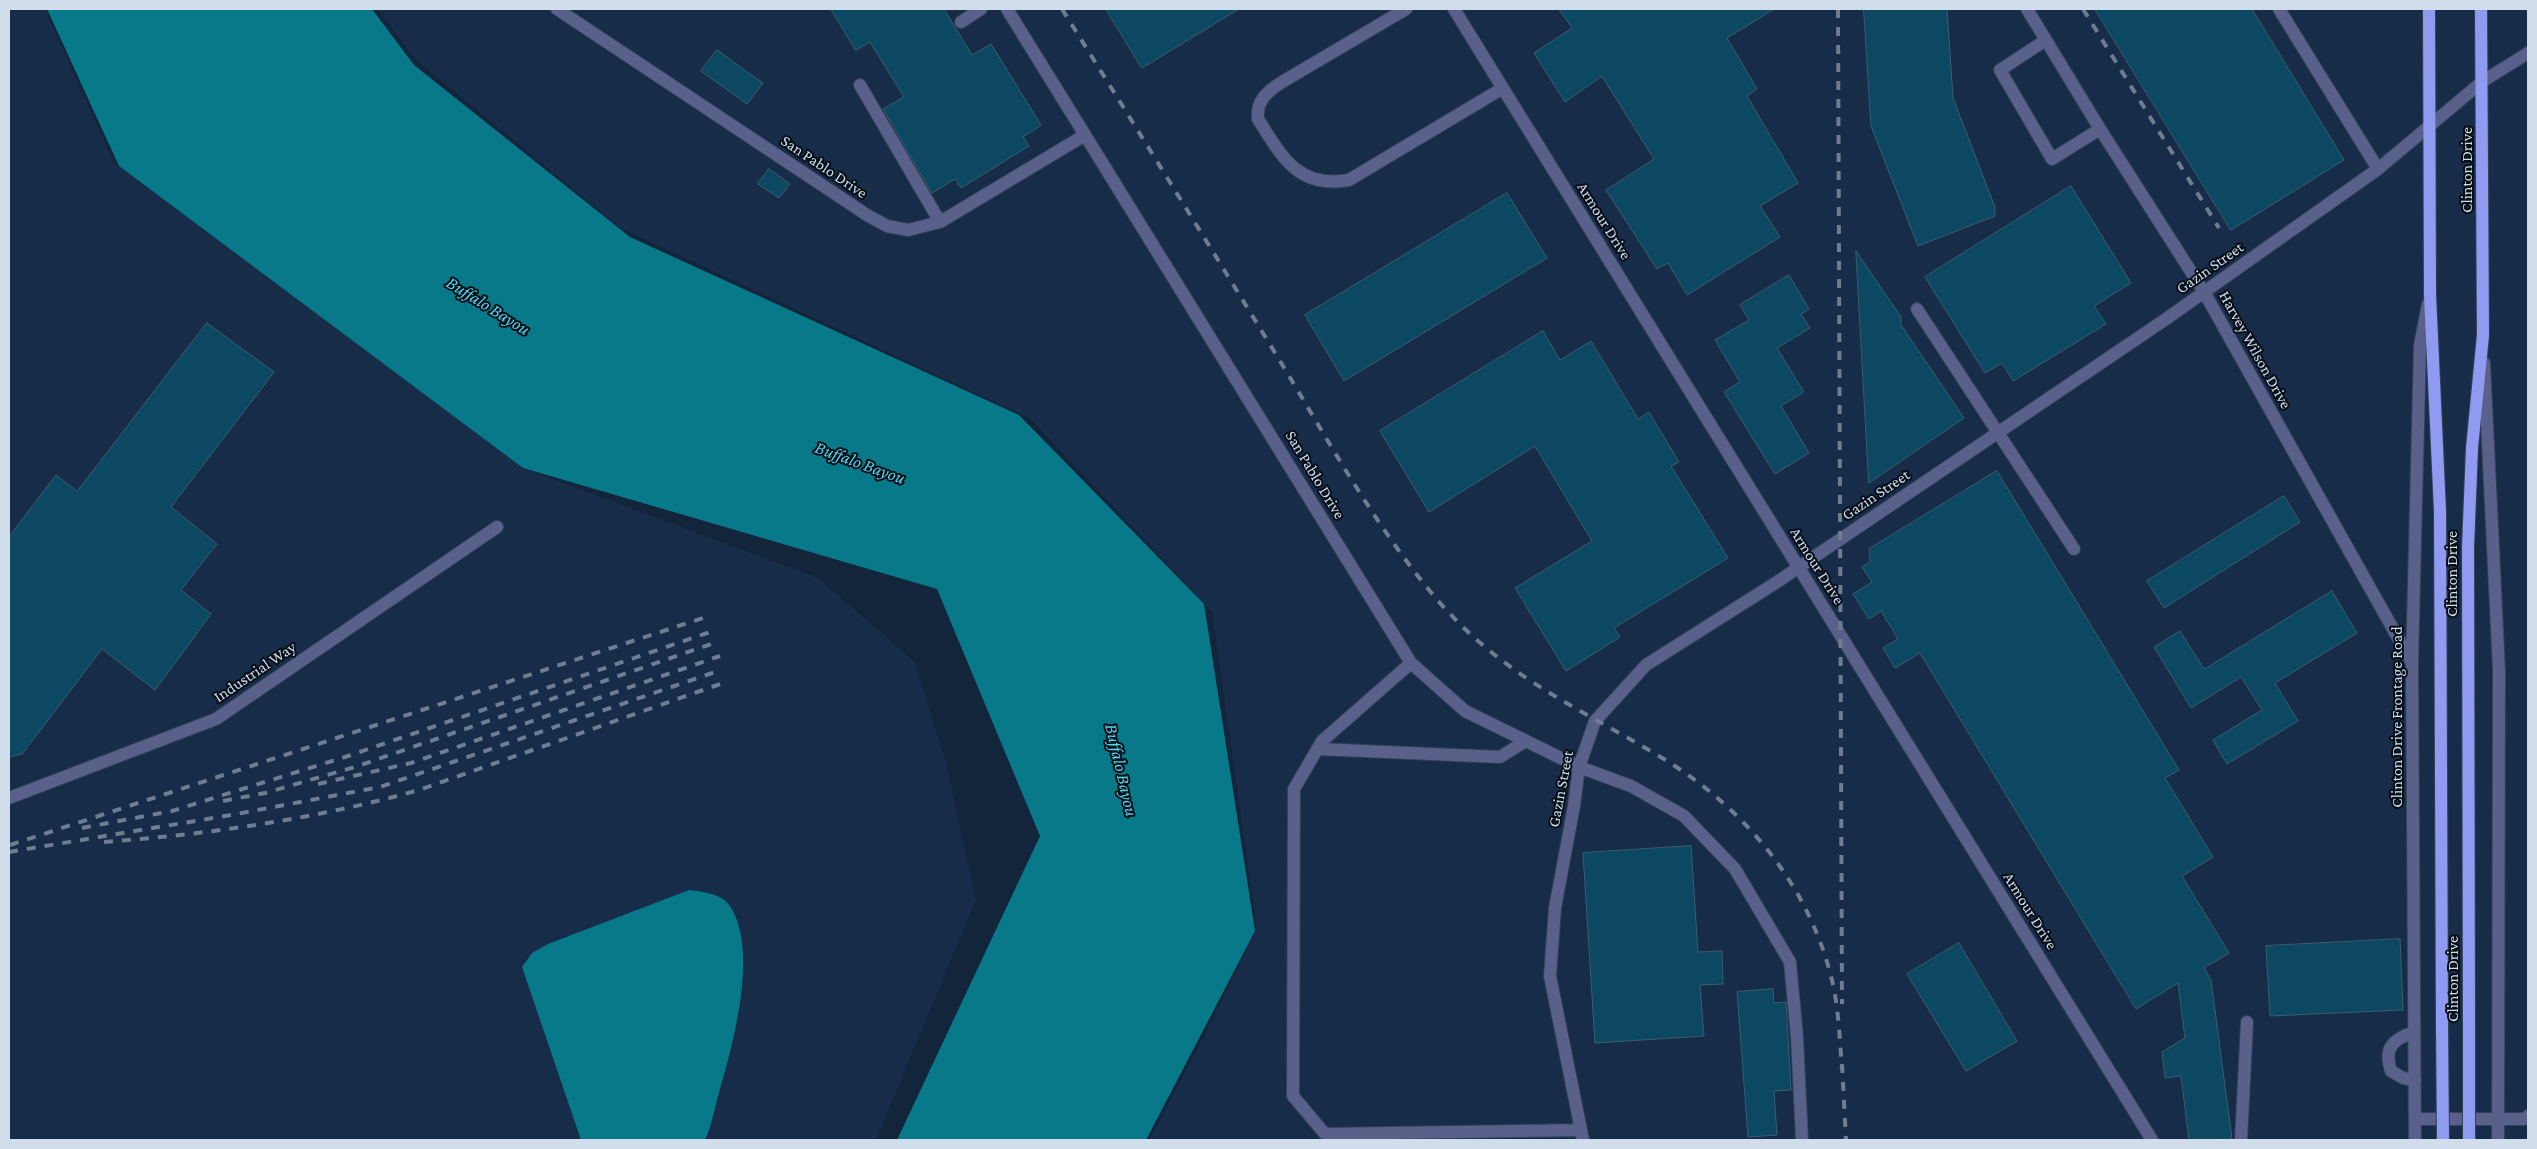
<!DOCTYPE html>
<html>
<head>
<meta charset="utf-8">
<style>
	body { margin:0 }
	#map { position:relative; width:2537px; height:1149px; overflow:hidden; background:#13253b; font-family:"Crimson Pro",serif }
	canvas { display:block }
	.frame { position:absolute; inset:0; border:10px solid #d2ddec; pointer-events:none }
</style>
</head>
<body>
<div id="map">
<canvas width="2537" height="1149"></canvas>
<div class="frame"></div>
</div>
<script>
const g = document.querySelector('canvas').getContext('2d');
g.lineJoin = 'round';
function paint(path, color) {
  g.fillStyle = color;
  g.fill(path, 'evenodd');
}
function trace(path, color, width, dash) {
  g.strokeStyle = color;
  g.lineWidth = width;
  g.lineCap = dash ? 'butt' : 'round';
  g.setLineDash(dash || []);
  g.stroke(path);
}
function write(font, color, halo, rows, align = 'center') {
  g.font = font + ' "Crimson Pro",serif';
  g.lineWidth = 4;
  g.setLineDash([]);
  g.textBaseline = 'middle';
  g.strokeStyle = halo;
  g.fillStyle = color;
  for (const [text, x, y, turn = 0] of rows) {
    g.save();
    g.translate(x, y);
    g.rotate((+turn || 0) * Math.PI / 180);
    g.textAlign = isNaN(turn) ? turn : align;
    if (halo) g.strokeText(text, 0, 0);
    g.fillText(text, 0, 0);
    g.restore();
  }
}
const built = new Path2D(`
	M9 9H45L113 161 523 468 818 578 915 662 946 763 976 900 876 1140H9Z
	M378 9H2528V1140H1149L1210 1025 1257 928 1212 612 1031 419 619 227 414 58Z`);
const water = new Path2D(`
	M47 9H372L414 65 630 237 1019 415 1204 604 1255 931 1146 1140H897L1040 836 937 589 523 468 119 166Z
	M689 890C703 892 721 893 730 906 759 951 733 1045 719 1093 714 1109 712 1125 705 1140H581L522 967 532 953 548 944Z`);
const building = new Path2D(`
	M831 9H944L972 55 991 44 1041 125 1023 137 1029 146 961 188 955 179 932 193 883 109 904 97 870 42 856 50Z
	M1106 9H1239L1142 68Z
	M1559 9H1774L1727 38 1757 89 1747 96 1798 183 1760 206 1780 237 1687 295 1668 263 1657 269 1606 190 1654 159 1602 76 1565 102 1534 53 1572 28Z
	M1864 9H1947L1953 98 1995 207V216L1918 246 1871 126Z
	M2095 9H2252L2344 160 2231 230Z
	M717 50 763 83 747 104 701 71Z
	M769 169 790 184 779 198 758 184Z
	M2071 186 2131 283 2094 306 2106 324 2013 381 2002 363 1985 373 1925 277Z
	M1507 193 1547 258 1344 381 1305 315Z
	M1856 251 1901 317V325L1964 418 1869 483Z
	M1789 275 1809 309 1801 314 1810 328 1777 348 1804 392 1781 406 1809 453 1775 474 1724 392 1740 382 1715 340 1749 320 1740 305Z
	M207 323 274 372 171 507 217 544 181 590 211 614 155 690 102 649 22 754 9 757V537L56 475 77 491Z
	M1543 331 1560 360 1591 341 1638 419 1649 412 1679 462 1671 466 1728 558 1614 628 1620 637 1566 671 1515 588 1592 541 1535 446 1429 512 1380 431Z
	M1997 471 2179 770 2165 778 2213 857 2182 876 2229 953 2204 968 2211 980 2232 1139 2189 1140 2181 1076 2165 1078 2162 1052 2185 1038 2178 983 2136 1009 1920 653 1895 668 1883 648 1898 639 1881 611 1869 619 1853 594 1872 582 1862 567 1870 562 1869 549Z
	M2284 496 2300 522 2164 608 2147 581Z
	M2332 591 2357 633 2275 683 2298 721 2227 764 2213 740 2262 710 2241 677 2191 708 2154 647 2180 631 2204 669Z
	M1691 846 1698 952 1722 951 1723 984 1700 985 1704 1036 1595 1043 1583 853Z
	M2400 939 2403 1010 2270 1016 2266 946Z
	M1959 943 2017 1041 1966 1071 1907 974Z
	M1773 989 1774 1003 1786 1002 1791 1090 1774 1091 1777 1135 1748 1137 1737 992Z`);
const minor = new Path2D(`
	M557 9 867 215 887 226 908 230 940 222 1085 135 1007 9
	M1406 9 1282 82C1268 91 1256 100 1258 119 1282 157 1298 189 1349 180L1503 88
	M1454 9 2152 1140
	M2027 9 2100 129 2204 292 2411 661
	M2279 9 2378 169
	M961 22 981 9
	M2046 40 2000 70 2052 159 2100 129
	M860 85 940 222
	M1085 135 1411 663 1465 711 1579 767 1631 786 1684 816 1735 869 1790 962 1797 1037 1802 1140
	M1917 309 2074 549
	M2484 363 2499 670 2498 1140
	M1411 663 1322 741 1294 789 1293 1096 1325 1134 1581 1130
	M1318 749 1500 757 1526 741
	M9 798 216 719 497 527
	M2414 1032C2394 1039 2383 1047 2391 1071L2403 1078 2415 1080
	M2415 1119H2524L2528 1116
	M1583 1140 1550 976 1555 908 1574 806 1579 767 1595 721 1646 665 1777 582 2166 319 2378 169 2483 81 2528 53
	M2241 1140 2247 1022
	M2415 1140 2412 662 2420 345 2428 304`);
const major = new Path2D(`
	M2429 9 2430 295 2440 511 2442 1026
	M2469 1026 2468 547 2472 448 2483 335 2481 9`);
const rail = new Path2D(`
	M1062 9C1134 124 1206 240 1277 356 1325 435 1371 519 1429 590 1495 671 1567 702 1654 753 1743 805 1812 886 1834 989 1839 1016 1840 1043 1842 1070
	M1838 9 1842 1004
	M2083 9 2219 228
	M318 784 411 763 720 656
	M223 801 265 793 355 767 717 642
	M82 828 172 811 345 757 713 631
	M104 842C210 834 316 819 419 790L723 683
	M10 845 709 616
	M9 852 231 815 380 787 721 670
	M1842 1064 1846 1140`);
const majorBridge = new Path2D(`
	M2442 1026 2443 1140
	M2469 1026V1140`);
const streetNames = [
	["San Pablo Drive",824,167,34],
	["Clinton Drive",2467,170,-90],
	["Armour Drive",1604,221,58],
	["Gazin Street",2210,268,-35],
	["Harvey Wilson Drive",2255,350,61],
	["San Pablo Drive",1315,475,59],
	["Gazin Street",1876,495,-34],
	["Armour Drive",1817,566,58],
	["Clinton Drive",2452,574,-90],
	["Industrial Way",255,672,-34],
	["Clinton Drive Frontage Road",2397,717,-90],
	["Gazin Street",1561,789,-79],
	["Armour Drive",2030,911,58],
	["Clinton Drive",2453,979,-90]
];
const waterNames = [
	["Buffalo Bayou",488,306,32],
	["Buffalo Bayou",860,463,20],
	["Buffalo Bayou",1121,770,77]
];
paint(built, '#162c48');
paint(water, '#087989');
paint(building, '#0c4862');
trace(building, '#3b5d6f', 1);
trace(minor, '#324257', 14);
trace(major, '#324257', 14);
trace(minor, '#59608a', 12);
trace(major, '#8f9af1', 12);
trace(rail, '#6e7d8f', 4, [9, 9]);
trace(majorBridge, '#324257', 14, []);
trace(majorBridge, '#8f9af1', 12);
write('16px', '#d2ddec', '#060e18', streetNames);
write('italic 18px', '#4fd8f0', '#060e18', waterNames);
</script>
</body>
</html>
